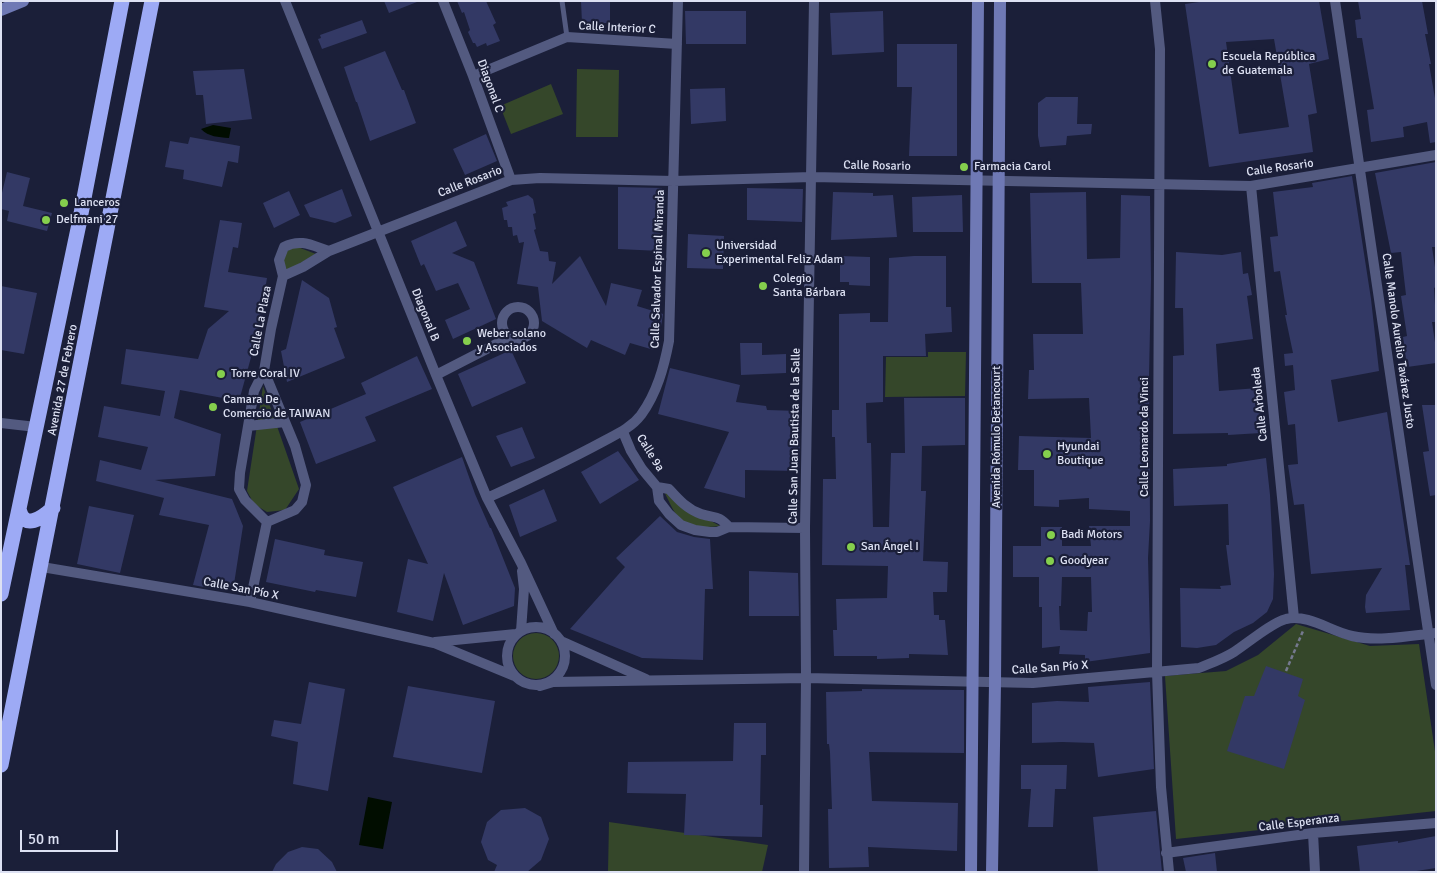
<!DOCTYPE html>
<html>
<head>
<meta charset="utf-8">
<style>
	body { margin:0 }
	#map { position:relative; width:1437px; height:873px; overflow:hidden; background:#1b1f39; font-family:Signika,sans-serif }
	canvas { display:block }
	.frame { position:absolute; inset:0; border:2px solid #dde1f3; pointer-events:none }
	.scale { position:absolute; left:20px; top:830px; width:98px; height:22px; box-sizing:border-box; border:2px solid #dde1f3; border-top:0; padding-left:6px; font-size:15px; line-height:18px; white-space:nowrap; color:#dde1f3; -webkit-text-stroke:4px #1b1f39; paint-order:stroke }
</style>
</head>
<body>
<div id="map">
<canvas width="1437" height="873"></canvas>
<div class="frame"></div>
<div class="scale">50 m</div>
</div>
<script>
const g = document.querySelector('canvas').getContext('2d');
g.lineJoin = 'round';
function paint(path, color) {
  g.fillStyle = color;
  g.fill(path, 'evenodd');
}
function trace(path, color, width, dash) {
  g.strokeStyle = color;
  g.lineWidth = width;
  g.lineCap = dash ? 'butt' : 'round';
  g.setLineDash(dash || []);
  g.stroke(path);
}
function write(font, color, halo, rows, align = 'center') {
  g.font = font + ' Signika,sans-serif';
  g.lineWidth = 4.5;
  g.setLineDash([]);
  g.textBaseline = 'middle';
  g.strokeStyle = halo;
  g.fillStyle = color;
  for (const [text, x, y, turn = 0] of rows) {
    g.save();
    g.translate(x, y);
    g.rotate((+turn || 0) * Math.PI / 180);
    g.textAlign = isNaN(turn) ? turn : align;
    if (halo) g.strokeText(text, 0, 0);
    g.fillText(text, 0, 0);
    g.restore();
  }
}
const green = new Path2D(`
	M577 69 619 70 618 137H576Z
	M551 84 563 114 511 134 500 106Z
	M295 246 316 254 287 271 283 261 286 252Z
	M928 352H966L965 396 885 397 886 357H928Z
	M263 386 299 489 285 510 267 512 254 504 247 491Z
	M664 491 689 509 720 526C684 530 679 524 664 491Z
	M1296 624 1370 646 1419 644 1436 758V811L1176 839 1165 676 1226 671 1258 655Z
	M513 656a23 23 0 1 1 46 0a23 23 0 1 1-46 0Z
	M609 822 768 845 762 872H608Z`);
const water = new Path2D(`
	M213 125 231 128 229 138C218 137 209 137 201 129Z
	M368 797 392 802 383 849 359 845Z`);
const building = new Path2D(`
	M384 1H417V2L389 13Z
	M457 1H486L496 23 493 25 500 41 487 46 486 43 477 47 475 43H473L468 32 470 30 464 12 462 13Z
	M581 1H610V23H582Z
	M1206 1H1319L1329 59 1309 64 1317 113 1308 115 1313 152 1209 167 1185 4ZM1274 39 1289 127 1239 134 1226 42Z
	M1358 1H1422L1428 34H1425L1431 64H1429L1436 104V142L1430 143 1427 122 1403 127 1404 137 1371 142 1367 110 1374 109 1362 38H1357L1355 20 1361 19Z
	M685 11H746V44H686Z
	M883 11 884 52 832 55 830 13Z
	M362 20 367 33 322 49 318 39 321 38 320 35Z
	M897 44H957V156H909L912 87H897Z
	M385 51 402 90H404L416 123 370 141 357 102H356L344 67Z
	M244 69 252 119 206 124 203 95H196L193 71Z
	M725 88 726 121 691 124 690 89Z
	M1046 97H1078L1077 124H1092L1091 134 1067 136 1066 145 1040 147 1038 136V103Z
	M486 134 497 161 465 175 453 149Z
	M190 137 240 146 238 163 228 161 222 187 183 179 184 170 165 167 170 141 188 144Z
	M1436 162V247H1432L1436 274V287L1434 288 1436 322H1432L1436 349V363L1407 367 1403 337 1407 336 1401 296 1406 295 1401 252 1391 253 1375 173Z
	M7 172 30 178 23 206 52 213 47 231 7 221 9 211 1 209V197Z
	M1352 176 1371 299 1379 371 1331 380 1338 422 1387 412 1410 565H1405L1410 610 1366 613 1365 607 1366 595 1382 568 1311 574 1304 504 1294 505 1288 465 1298 464 1295 424 1288 425 1284 392 1295 390 1293 365 1285 366 1284 354 1293 353 1285 315H1287L1280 271 1274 272 1270 237 1278 236 1273 192 1313 187 1312 183Z
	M618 187 662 188 660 251 618 249Z
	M747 188 803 189 802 222 747 220Z
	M342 189 352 216 335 223 310 217 304 205Z
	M289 191 300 215 274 228 263 203Z
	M833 192 873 193V196L893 195 897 237 831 240Z
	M1086 192 1087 259 1120 258 1121 195 1150 196 1151 280 1149 377 1150 521 1148 558 1150 639V653L1085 662V655L1059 654 1060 646 1042 648V607H1039V577H1013V546H1041V527H1062V546H1091L1089 526H1130V511L1089 509V498L1059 500V507L1034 506V470H1018L1019 436 1091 438 1089 398 1028 399 1029 370H1034L1033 334H1083L1081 283H1032L1030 193ZM1062 577H1091L1092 612H1088L1087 631 1060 630 1059 606H1061Z
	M528 195 533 199 536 213 533 214 536 229 534 230 540 251 548 252 549 261 556 262 552 284 580 256 606 306 611 283 642 290 637 306 663 314 660 333 654 350 630 343 625 355 591 340 587 348 542 321 538 287 517 284 524 242 519 243 517 235 513 236 512 227H508L507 220H504L502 208 508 206 506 202Z
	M962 195 963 232H913L912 197Z
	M220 220 242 223 238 248 233 247 228 272 267 278 258 332 239 401 180 390 174 418 221 434 215 476 155 480 232 499 243 526 234 584 225 591 193 585 209 525 159 515 164 498 96 481 100 460 141 470 148 447 98 437 104 406 160 416 165 391 121 384 126 349 198 359 208 329 229 311 204 307Z
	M456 221 467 246 452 253 474 262 496 319 453 339 445 320 470 309 458 283 436 291 424 264 421 266 411 241Z
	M688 234 724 236 723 269 687 268Z
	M1176 252 1222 255 1241 252 1243 274 1248 273 1252 295 1247 296 1253 339 1216 344 1219 391 1258 388 1261 433 1228 435V433L1173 434V356L1184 355 1183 308H1175Z
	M840 256 870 257V286L849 285V282H840Z
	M914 256H946V307H951L952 332 925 334 926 356H883V402L866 403 867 443H871L873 527H889L891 453H905L904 398H965V445L922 446 921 491H926L923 561 948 562 947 592H933L934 615H939V620H945L948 655 909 654V658L877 659V656H834L833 630H837L836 599 887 598 888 566 822 565 823 479H836L835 437H832V410H839V314L870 313V322H888L889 258Z
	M302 280 329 298 337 327 334 328 345 358 287 382 281 351 286 349Z
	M1 286 37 293 24 354 1 350Z
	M740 343H762V355L786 354V373L741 375Z
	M511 350 526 383 472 407 458 374Z
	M417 356 432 389 365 417 376 441 316 464 300 422 366 394 361 383Z
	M670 368 740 385 736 402 766 406 767 410 799 411 797 437H800L799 471 745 470V498L704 488 729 432 658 414Z
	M1422 405H1436V495L1430 496 1423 452 1429 451Z
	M522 427 535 458 511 467 496 436Z
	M618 451 639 480 600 504 581 472Z
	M462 457 475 494 490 528H491L515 588 514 606 463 625 444 573 433 621 397 612 408 559 428 564 393 487Z
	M1266 458 1270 495 1274 574 1273 599 1267 612 1253 623 1234 632 1216 645 1197 648 1181 647 1180 588 1221 589 1220 586 1231 585 1226 545H1229L1228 504 1174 506 1173 469 1227 466V464Z
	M544 489 557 521 520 537 509 505Z
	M89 506 134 515 120 573 77 564Z
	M660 516 677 532 694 537 710 539 713 589H705L703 660 642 658 570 629 625 567 616 558Z
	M275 539 325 550 324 555 363 562 356 597 316 590 315 592 266 582Z
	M749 571 798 573 799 616H749Z
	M1266 666 1303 679 1298 696 1305 700 1284 769 1227 751 1245 696H1254Z
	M309 682 345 689 328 791 293 784 298 742 271 736 274 720 301 724Z
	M1150 682 1154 769 1098 777 1094 743 1062 742 1032 743V703L1057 701 1089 702 1088 687Z
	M408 686 495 701 482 773 393 757Z
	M862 689 964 690V753L869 752 872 801 958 803 957 851 868 847 869 867 829 868 828 809H832L830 752 829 744H827L826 692 862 691Z
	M734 723H766V755H761L760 805H763L762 837 684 835 686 794 627 793 628 762 733 761Z
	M1021 765H1067L1066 789H1055L1053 827H1028L1031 789H1021Z
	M525 808 541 817 549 839 541 860 527 872H494L497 865 488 860 481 842 487 822 501 810Z
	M1156 811 1162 872H1098L1093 817Z
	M1436 836V868L1410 872H1360L1357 846 1398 841V843Z
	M302 847 318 849 332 862 337 872H272L276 864 288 852Z
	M1215 853 1217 872H1186L1183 858Z`);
const path = new Path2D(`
	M1286 671 1303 631`);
const lane = new Path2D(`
	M562 1 567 37`);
const street = new Path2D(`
	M285 1 436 375 487 498 521 563 554 634
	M443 1 473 76 511 180
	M1155 1 1160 49 1157 672 1161 787 1169 872
	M1335 1 1436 685
	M473 76 567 37 677 44
	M1251 186 1294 618
	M283 276 303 267 329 251 511 180 540 178 674 181 812 177 1251 186 1436 155
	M502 323a16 16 0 1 1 32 0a16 16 0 1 1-32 0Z
	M264 371 295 446 306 485 302 502 295 510 267 522
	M436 375 510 337
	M1 423 36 427
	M248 426 285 422
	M623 432 631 451 642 469 657 487 659 501 669 514 681 525 695 530 710 532H717L729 527 805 528
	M657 487 669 489C679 500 687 509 701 514 716 519 717 514 729 527
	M487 498C527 480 565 462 604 441 617 434 631 428 641 415 657 393 664 367 669 341L678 1
	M267 522 245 500 239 489 240 473 254 391 264 371 271 329 283 276 279 260 284 247C301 238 313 246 329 251
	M42 567 250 602 434 643 514 676
	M250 602 267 522
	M507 656a29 29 0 1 1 58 0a29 29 0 1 1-58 0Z
	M521 631 524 589 522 571
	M561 641 646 679
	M435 642 516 634
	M540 686 553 682 806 678 1033 683 1199 668C1211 663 1223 659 1234 652 1248 643 1271 623 1286 619 1309 614 1330 631 1352 636 1378 642 1409 636 1436 633
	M1313 833 1315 872
	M1166 853 1313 833 1436 823
	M804 872 806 678 805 528 814 1`);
const secondary = new Path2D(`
	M1 10 23 1
	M971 872 978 1
	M992 872 995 683 1000 1`);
const highway = new Path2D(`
	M19 509C24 531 42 518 53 508
	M1 594 79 224 122 1
	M1 765 152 1`);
const markers = [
	[1212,64,5,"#85cf4d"],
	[964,167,5,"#85cf4d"],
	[64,203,5,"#85cf4d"],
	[46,220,5,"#85cf4d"],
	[706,253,5,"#85cf4d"],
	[763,286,5,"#85cf4d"],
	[467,341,5,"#85cf4d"],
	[221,374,5,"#85cf4d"],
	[213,407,5,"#85cf4d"],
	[1047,454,5,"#85cf4d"],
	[1051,535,5,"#85cf4d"],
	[851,547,5,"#85cf4d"],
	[1050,561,5,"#85cf4d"]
];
const streetNames = [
	["Calle Interior C",617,28,3],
	["Diagonal C",490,86,70],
	["Calle Rosario",877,166,1],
	["Calle Rosario",1280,168,-8],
	["Calle Rosario",470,182,-21],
	["Calle Salvador Espinal Miranda",658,269,-88],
	["Diagonal B",425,315,68],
	["Calle La Plaza",261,321,-79],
	["Calle Manolo Aurelio Tavárez Justo",1398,341,82],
	["Avenida 27 de Febrero",63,380,-79],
	["Calle Arboleda",1260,404,-96],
	["Calle San Juan Bautista de la Salle",795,436,-89],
	["Avenida Rómulo Betancourt",997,437,-90],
	["Calle Leonardo da Vinci",1145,437,-90],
	["Calle 9a",650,453,58],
	["Calle San Pío X",241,589,11],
	["Calle San Pío X",1050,668,-4],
	["Calle Esperanza",1299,823,-7]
];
const poiNames = [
	["Escuela República",1222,57],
	["de Guatemala",1222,71],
	["Farmacia Carol",974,167],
	["Lanceros",74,203],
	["Delfmani 27",56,220],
	["Universidad",716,246],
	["Experimental Feliz Adam",716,260],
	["Colegio",773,279],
	["Santa Bárbara",773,293],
	["Weber solano",477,334],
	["y Asociados",477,348],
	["Torre Coral IV",231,374],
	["Camara De",223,400],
	["Comercio de TAIWAN",223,414],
	["Hyundai",1057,447],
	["Boutique",1057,461],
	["Badi Motors",1061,535],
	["San Ángel I",861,547],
	["Goodyear",1060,561]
];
paint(green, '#35472a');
paint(water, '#010d00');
paint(building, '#333965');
trace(path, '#75798f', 2.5, [4, 2.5]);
trace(lane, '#535a80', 5);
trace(street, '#535a80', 10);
trace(secondary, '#6f79b5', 12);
trace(highway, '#9daaf5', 15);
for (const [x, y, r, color] of markers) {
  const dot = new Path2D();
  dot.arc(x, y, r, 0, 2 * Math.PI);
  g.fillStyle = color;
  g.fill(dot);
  trace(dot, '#1b1f39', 2);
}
write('12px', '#dde1f3', '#1b1f39', streetNames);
write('12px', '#dde1f3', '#1b1f39', poiNames, 'left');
</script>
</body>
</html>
